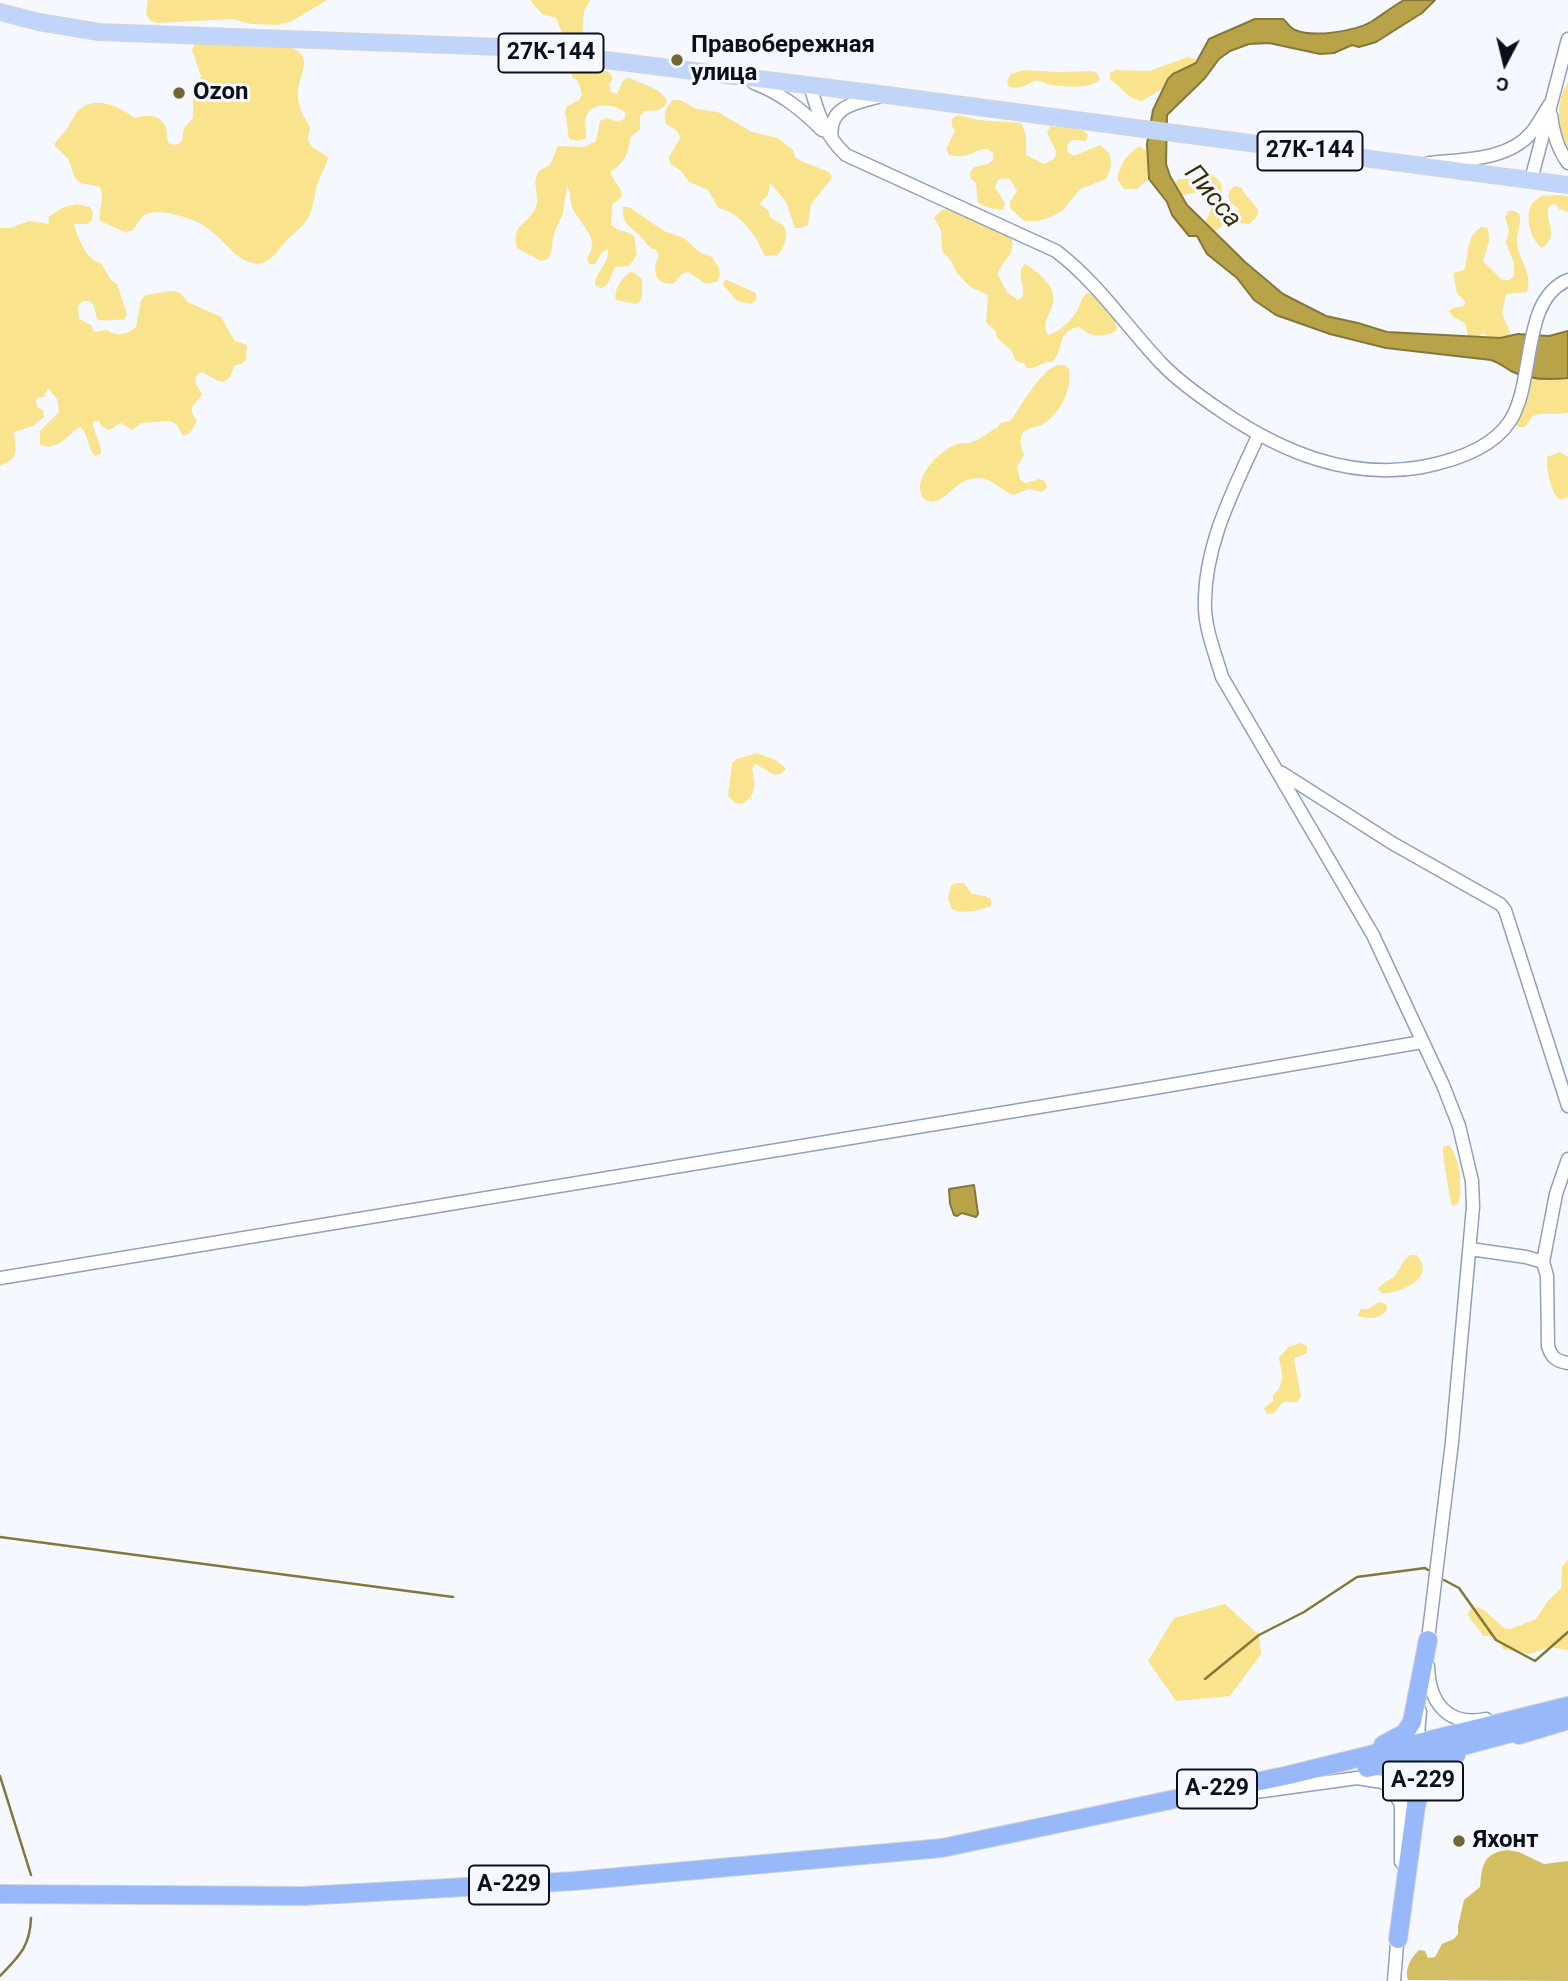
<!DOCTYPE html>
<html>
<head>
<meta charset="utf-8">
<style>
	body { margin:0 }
	#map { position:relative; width:1568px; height:1981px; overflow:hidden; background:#f5f9ff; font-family:Roboto,sans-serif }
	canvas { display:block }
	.north { position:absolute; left:1470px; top:28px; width:70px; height:70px; -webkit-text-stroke:5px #f5f9ff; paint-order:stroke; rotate:187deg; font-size:19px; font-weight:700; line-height:28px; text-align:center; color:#0a0f1a }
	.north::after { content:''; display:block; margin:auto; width:24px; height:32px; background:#0a0f1a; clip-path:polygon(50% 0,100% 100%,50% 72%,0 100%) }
</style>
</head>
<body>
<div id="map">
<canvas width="1568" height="1981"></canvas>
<div class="north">С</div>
</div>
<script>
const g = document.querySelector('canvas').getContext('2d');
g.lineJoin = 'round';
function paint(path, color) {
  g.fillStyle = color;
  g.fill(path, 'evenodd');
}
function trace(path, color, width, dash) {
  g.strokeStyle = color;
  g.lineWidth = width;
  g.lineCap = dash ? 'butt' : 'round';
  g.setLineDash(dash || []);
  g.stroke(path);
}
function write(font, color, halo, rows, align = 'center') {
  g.font = font + ' Roboto,sans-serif';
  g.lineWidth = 6;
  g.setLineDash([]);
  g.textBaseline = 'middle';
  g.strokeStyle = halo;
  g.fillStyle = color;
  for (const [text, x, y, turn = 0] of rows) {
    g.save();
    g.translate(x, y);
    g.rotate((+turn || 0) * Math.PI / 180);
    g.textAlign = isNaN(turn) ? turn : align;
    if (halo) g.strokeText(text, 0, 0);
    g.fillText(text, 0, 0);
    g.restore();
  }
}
const green = new Path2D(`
	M148 0H327L292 21 278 25 251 24 233 19 157 23 151 21 146 15Z
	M530 0H590L584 11 582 38 569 41 564 37 556 18 542 14Z
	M201 42 283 46C320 53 297 74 298 95 298 108 304 117 310 127L308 140 311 146 328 157C327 165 323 170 320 177 314 190 315 205 308 218 303 227 293 234 286 241 277 251 268 268 252 263 232 257 223 238 206 227 195 219 158 207 145 215 140 218 136 227 132 231L125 232 100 221C98 209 105 199 100 187L80 183 75 178 68 159 54 145C58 137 64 134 68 127 72 121 75 112 81 108 97 96 121 107 134 118 145 115 159 113 165 126 168 132 166 137 169 143L176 145 182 141 184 128 193 118V98L201 76 192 50 195 44Z
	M1188 57 1201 61 1167 91 1160 90 1142 101C1127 99 1123 87 1110 80V73L1116 70 1149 71Z
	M585 64 598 67 610 73 613 79 609 85 611 92 617 94 622 82 628 77C641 85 660 86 667 101L664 107 658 110 645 111 640 116V129L630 138C629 156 623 162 610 173L621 190 622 196 612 205 611 225C618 232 626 230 634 236L637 255 629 266 615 267 607 285 601 288 595 285C595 272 610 263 608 249L602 252 595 264H589L587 258C602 238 580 226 572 207 569 200 572 193 567 186L563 213 554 233 551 253 548 259 541 261 517 248C511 224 526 226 535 209 541 198 532 186 537 175 539 169 545 168 550 165L558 146 584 147 596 141 600 121 606 118 619 122 625 118V112C615 104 591 101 586 117 583 125 588 131 585 139L578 141 569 139 565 112 567 106 579 100 582 94 578 81 572 77 571 71 576 66Z
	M1024 70 1058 72 1092 71 1098 74 1100 80C1086 90 1067 86 1052 85 1046 85 1042 80 1035 81 1025 84 1022 90 1009 87L1007 81 1011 74Z
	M1568 82V150C1558 129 1554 103 1568 82Z
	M673 100H680L697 109 718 112 752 132 778 138 793 150 795 157 801 161 829 172 832 178 811 204 808 225 802 228H795L786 202 770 183 768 195 759 204 768 210 770 217C773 220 777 221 780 223 791 230 785 247 778 255L765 256C755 235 743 214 718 208L708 190 689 182 681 171 670 163 669 157 680 138 677 131 666 124C663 114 666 107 673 100Z
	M958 115 978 120 1021 123 1026 135V155L1044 164 1055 158 1056 151 1047 133 1050 126 1083 130 1088 135 1086 141 1072 140 1067 145 1068 152 1074 156 1100 145 1110 154 1111 167 1106 179 1080 189 1063 210 1051 217 1038 221H1024L1010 208V202L1017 191 1010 179 1004 178 998 180 995 187 1005 203 1003 210 990 208 978 203 976 183 971 179 970 172 974 167 988 164 993 160V153L988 149C972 149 971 160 949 155L946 149 955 131 952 126V119Z
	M1139 146 1150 154 1147 180 1137 189H1124L1117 179C1120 163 1126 156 1139 146Z
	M1211 173 1221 183C1224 197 1217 214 1240 210L1231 203 1228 197 1230 190 1235 186 1242 188C1247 203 1271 209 1249 224L1228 222 1212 233 1204 223C1213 211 1216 198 1199 192L1182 195 1175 184 1178 179H1192Z
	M1561 195 1568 196V212L1559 209 1555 204 1549 206C1544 223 1561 235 1542 248 1531 241 1524 216 1532 204 1534 201 1538 199 1541 196Z
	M77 204 90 207 93 213 92 220 87 224H74C77 236 87 262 101 263L111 280 117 284 127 314 124 320C114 318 107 323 97 319L94 306 90 301H83L78 306 79 319 91 325 94 332 107 330C117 337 127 335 136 327L141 300 146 295 172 291 179 292 188 302 221 317 235 341 247 345 246 359 242 364 235 365 230 377 224 382 218 381 202 372 196 376 195 382 202 394C195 406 186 405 197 421L190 433 183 436 176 424 170 421 141 423 132 430 121 423 109 430 102 427 99 421H93C92 431 101 441 101 453L95 456C87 447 89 434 80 427 65 436 60 451 40 445V431L59 412 57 399 48 388 44 397H38L36 401 37 407 43 410 44 417 33 426 14 432C16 452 20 457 0 466V228H10L29 221 49 224 48 217 64 207Z
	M623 207H629L664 231 684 238 699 252 712 257 719 268 720 275 717 282 706 284 688 272 682 274 673 284C654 285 652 269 659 255L655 249H652C647 245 644 240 640 236 630 226 621 223 623 207Z
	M947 209 1000 229 1012 238C1015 259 1001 259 998 275L1007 292 1018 300 1023 296C1025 283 1015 274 1025 264 1038 271 1057 287 1053 303 1050 316 1041 322 1048 335 1058 333 1069 322 1075 314 1084 301 1082 280 1104 305 1110 313 1116 319 1117 330 1105 338 1090 338 1080 327 1055 330 1065 350 1052 362 1042 361 1037 369 1027 368L1024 363C1012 362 1016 356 1010 349 1006 345 1001 342 997 338L996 332 986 322 988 295 969 286 957 273 951 261 942 251 941 230 934 218 941 210Z
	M1508 211H1515L1520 215C1521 225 1516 234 1517 243 1519 262 1533 271 1527 292L1506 294 1502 314 1510 332V338L1492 341 1484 333 1474 339 1468 336 1465 323 1453 317 1449 311 1455 307H1462L1466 303 1457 293 1453 273 1464 270C1470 254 1464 239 1481 227L1488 228 1489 241 1483 261 1502 280H1509L1514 276V263L1506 243 1509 230 1505 218Z
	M632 271 642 279V299L636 304 616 300C613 290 623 276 632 271Z
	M725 279 756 293V300L751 304 737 301 723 285Z
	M1058 365H1064L1069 369C1072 389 1061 413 1043 424 1037 428 1028 427 1023 433 1018 440 1022 448 1024 455L1017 467 1020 480 1026 483 1039 479 1045 481 1047 487 1042 492 1029 489 1013 495C1003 491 990 478 980 478 955 476 944 507 928 501 922 499 920 493 920 488 920 470 942 449 958 444 963 442 969 444 974 441 983 438 988 432 997 428L1000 423 1010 421C1022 406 1039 371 1058 365Z
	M1568 378V413C1559 415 1536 412 1532 417 1529 420 1528 424 1525 427H1518L1512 423 1528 382 1535 379Z
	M1560 452 1568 457V497L1560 500C1551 495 1546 467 1547 457Z
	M757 753 776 760 786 769 781 774 774 775 756 764 752 769C755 785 758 794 742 804L735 803 728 796 732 763 737 759Z
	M957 883H964L972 894 985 896 991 899V906C980 910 963 915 952 909L948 899 951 885Z
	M1449 1145C1460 1158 1463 1188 1458 1204L1452 1206C1450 1199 1442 1153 1443 1147Z
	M1410 1255H1417C1437 1277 1401 1295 1381 1293L1378 1289C1383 1282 1386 1283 1392 1278 1400 1272 1401 1261 1410 1255Z
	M1379 1302 1386 1304 1387 1310C1379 1320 1368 1319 1357 1316L1361 1309H1368Z
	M1301 1343 1307 1346V1353L1294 1358 1301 1397 1296 1402H1283L1274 1413 1267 1414 1264 1408 1273 1401V1395C1287 1383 1281 1372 1279 1358L1288 1347Z
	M1568 1560V1650L1549 1647 1530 1654 1503 1649C1500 1638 1494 1636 1483 1636 1479 1627 1472 1624 1468 1615L1470 1609 1477 1607 1484 1610 1504 1628 1510 1629 1536 1619 1547 1602 1561 1588 1562 1567Z
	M1225 1604 1259 1635 1261 1654 1230 1696 1176 1701 1148 1661 1174 1618Z`);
const forest = new Path2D(`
	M1507 1850 1519 1852 1544 1864 1568 1861V1981L1408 1980C1404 1969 1411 1958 1419 1950L1425 1951 1428 1958 1435 1957 1442 1944 1454 1939 1458 1934V1926L1464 1900 1480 1887C1482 1866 1483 1853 1507 1850Z`);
const water = new Path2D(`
	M1404 0H1435L1422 13 1376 42 1359 47 1352 45 1334 53 1320 54 1269 43 1249 44 1230 51 1219 59 1205 78 1167 115 1166 164 1170 176 1187 205 1245 262 1283 294 1326 316 1358 323 1387 332 1500 338 1518 334 1549 336 1568 331V378C1550 380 1528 380 1511 371 1504 367 1500 363 1491 360L1386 348 1330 334 1276 315 1254 300 1237 278 1207 254 1197 236H1189L1172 215 1167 202 1149 179 1147 144 1153 110 1168 79 1173 74 1196 63 1209 39 1255 19H1283C1287 22 1290 28 1295 30 1313 38 1355 31 1371 22 1382 15 1392 7 1404 0Z
	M974 1185 978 1214 976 1217 962 1213 957 1216 954 1215 950 1204 949 1189Z`);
const stream = new Path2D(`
	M0 1537 453 1597
	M1444 1580 1459 1588 1496 1640 1535 1661 1568 1632
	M1205 1679 1259 1635 1304 1612 1357 1577 1425 1568 1428 1570
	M0 1776 31 1875
	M0 1976C19 1956 30 1947 31 1918`);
const minor = new Path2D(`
	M754 83C782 94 801 109 822 130
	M810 85C817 111 825 136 846 155L1056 251C1097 282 1126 326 1161 363 1179 382 1202 398 1223 412 1282 452 1349 480 1422 467 1453 461 1492 449 1510 421 1536 381 1520 300 1568 280
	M1551 115C1553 133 1557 148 1568 163
	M832 139C827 108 853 103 878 97
	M1429 163C1463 159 1508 161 1532 132 1539 123 1544 113 1550 104
	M1531 180 1568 39
	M1258 436C1233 491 1203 547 1205 609 1206 632 1216 656 1222 677L1373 935 1443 1085 1459 1126 1472 1181 1473 1207 1452 1442 1427 1648
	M1282 773 1392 843 1500 904 1505 910 1568 1106
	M1470 1249 1526 1257 1543 1262 1547 1276 1548 1346C1551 1357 1556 1361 1568 1363
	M1543 1262 1556 1194 1568 1159
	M0 1278 1154 1088 1422 1042
	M1428 1666C1429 1702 1447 1727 1486 1719
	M1413 1794 1420 1711
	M1234 1795 1357 1778 1382 1782 1390 1787 1401 1804V1862
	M1394 1981 1398 1931`);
const major = new Path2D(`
	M0 12 39 22 99 32 501 47 887 95 1568 185`);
const highway = new Path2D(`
	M1519 1735 1568 1720
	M1383 1745 1405 1733 1412 1722 1428 1640
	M1367 1768 1417 1758 1530 1728
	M0 1894 303 1896 574 1881 942 1848 1289 1775 1568 1706
	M1398 1939 1416 1806 1422 1784 1432 1769 1456 1755`);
const markers = [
	[677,60,7,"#736633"],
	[179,93,7,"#736633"],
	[1459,1841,7,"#736633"]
];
const shields = [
	[551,53,105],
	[1310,151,105],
	[1423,1781,80],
	[1217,1789,80],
	[509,1885,80]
];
const shieldNames = [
	["27К-144",551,53],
	["27К-144",1310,151],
	["A-229",1423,1781],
	["А-229",1217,1789],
	["А-229",509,1885]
];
const poiNames = [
	["Правобережная",691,46],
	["улица",691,74],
	["Ozon",193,93],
	["Яхонт",1473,1841]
];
const waterNames = [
	["Писса",1212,197,50]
];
paint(green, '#f9e38d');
paint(forest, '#d4be64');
paint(water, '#b9a348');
trace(water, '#84773a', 2);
trace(stream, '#84773a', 2.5);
trace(minor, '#909fbc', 15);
trace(major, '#d3d4d6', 18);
trace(highway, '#d3d4d6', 20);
trace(minor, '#fff', 12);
trace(major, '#c1d5fb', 16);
trace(highway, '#97b9f9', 18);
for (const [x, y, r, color] of markers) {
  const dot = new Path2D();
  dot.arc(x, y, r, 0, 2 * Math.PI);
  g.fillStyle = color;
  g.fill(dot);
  trace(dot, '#f5f9ff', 2.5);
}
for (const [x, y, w] of shields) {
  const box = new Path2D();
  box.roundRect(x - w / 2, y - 19.5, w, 39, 5);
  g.fillStyle = '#f5f9ff';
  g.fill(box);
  trace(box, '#0a0f1a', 2);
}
write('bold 23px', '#0a0f1a', null, shieldNames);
write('bold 24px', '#0a0f1a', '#f5f9ff', poiNames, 'left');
write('italic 26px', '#382f07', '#f5f9ff', waterNames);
</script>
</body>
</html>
